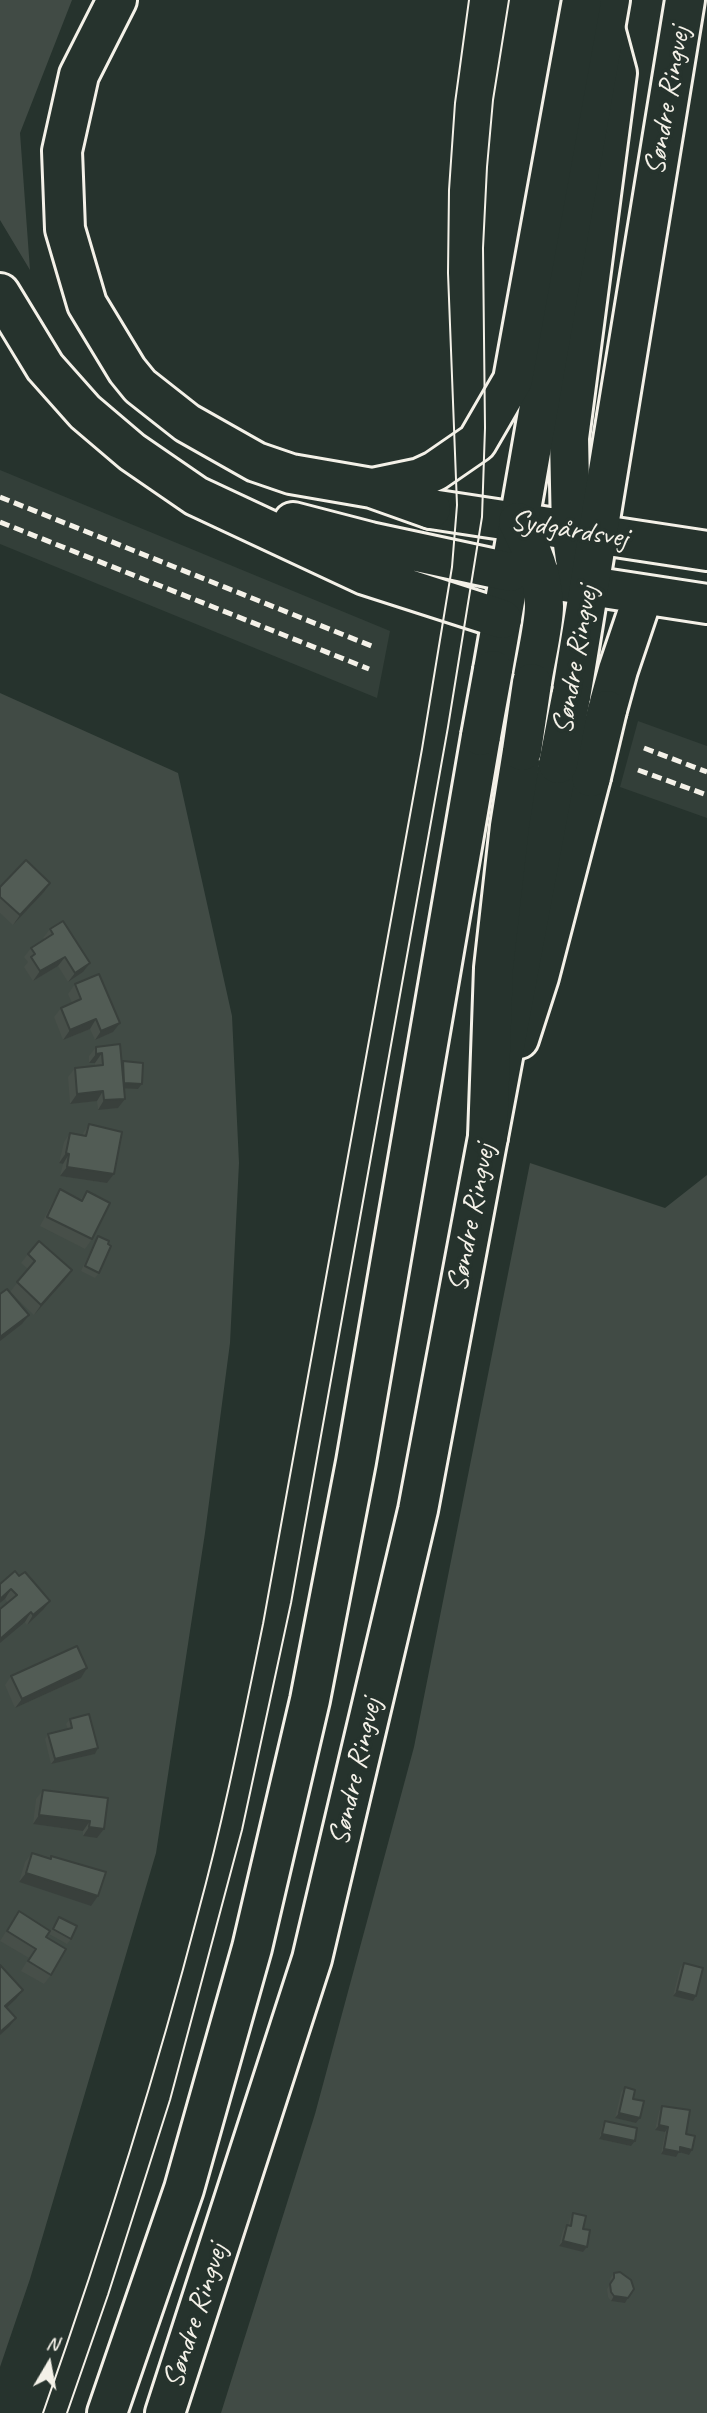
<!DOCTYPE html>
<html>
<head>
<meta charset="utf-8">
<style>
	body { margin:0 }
	#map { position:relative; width:707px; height:2413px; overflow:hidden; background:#26332d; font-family:Caveat,sans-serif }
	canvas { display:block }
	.north { position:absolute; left:14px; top:2329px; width:70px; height:70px; -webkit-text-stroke:5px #26332d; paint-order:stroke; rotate:10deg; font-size:19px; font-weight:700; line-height:28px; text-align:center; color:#f4f1e8 }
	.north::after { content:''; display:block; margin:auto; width:24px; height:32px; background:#f4f1e8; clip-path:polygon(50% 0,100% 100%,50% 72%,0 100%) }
</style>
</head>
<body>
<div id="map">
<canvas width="707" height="2413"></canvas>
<div class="north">N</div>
</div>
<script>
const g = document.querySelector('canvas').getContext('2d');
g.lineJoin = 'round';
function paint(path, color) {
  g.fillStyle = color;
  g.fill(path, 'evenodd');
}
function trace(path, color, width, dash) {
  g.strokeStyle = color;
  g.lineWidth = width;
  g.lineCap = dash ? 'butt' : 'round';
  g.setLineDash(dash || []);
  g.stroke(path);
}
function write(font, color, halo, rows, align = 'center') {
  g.font = font + ' Caveat,sans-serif';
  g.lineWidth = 7;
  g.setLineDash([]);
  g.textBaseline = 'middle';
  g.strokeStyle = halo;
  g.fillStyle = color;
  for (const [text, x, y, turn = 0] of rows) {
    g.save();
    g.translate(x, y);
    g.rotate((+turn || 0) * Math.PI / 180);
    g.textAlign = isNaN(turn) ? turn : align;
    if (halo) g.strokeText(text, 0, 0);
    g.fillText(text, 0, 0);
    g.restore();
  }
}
const built = new Path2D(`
	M0 470 390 631 377 698 0 544Z
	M638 721 707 746V818L620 787Z`);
const green = new Path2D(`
	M0 0H72L20 133 30 270 0 220Z
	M0 693 178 773 232 1016 239 1163 230 1343 205 1533 156 1853 30 2279 0 2367Z
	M530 1163 665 1208 707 1175V2413H221L315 2114 414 1747Z`);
const secondary = new Path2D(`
	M431 509 707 551
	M564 582 707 604
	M589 586 575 559 571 530 569 438 617 73 605 28
	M607 710 618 670 643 596
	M519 1039 539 977 591 777`);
const primary = new Path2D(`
	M493 670 610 0
	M571 697 685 0
	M107 2413 184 2189 252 1948 310 1700 356 1462 481 736
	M165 2413 312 1959 418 1510 558 764`);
const highway = new Path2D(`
	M117 0 79 75 62 151 65 229 87 304 127 370 140 386 187 423 256 462 291 474 372 488 431 509
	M0 293 45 367 85 412 132 452 196 496 365 575 502 619
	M372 488 420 478 435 471 477 442 513 380 582 0
	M293 522 370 542 510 572
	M518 522C531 548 544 577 544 606 544 626 535 662 532 683
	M488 1137 494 968 510 826 522 751`);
const tram = new Path2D(`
	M43 2413C101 2248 154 2082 198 1913 224 1818 243 1721 263 1624L422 749 452 567 457 505 448 273 449 190 455 103 469 0
	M67 2413 108 2295 170 2100 242 1830 291 1603 448 727 482 517 485 428 483 248 487 167 493 100 509 0`);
const rail = new Path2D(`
	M0 497 374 647
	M0 522 369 669
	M644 748 707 772
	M638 770 707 795`);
const secondaryBridge = new Path2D(`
	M591 777 607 710`);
const primaryBridge = new Path2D(`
	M481 736 493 670
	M558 764 571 697`);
const highwayBridge = new Path2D(`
	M522 751 532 683`);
const wall = new Path2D(`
	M50 883 44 892 13 925 0 913V887Z
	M50 929 83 972 68 982 58 966 33 981 24 967 28 962 24 957 31 948 44 939 43 938Z
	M75 984 113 1032 95 1040 90 1029 63 1040 54 1017 61 1008 72 1003 68 994Z
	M96 1047 122 1063 123 1061 142 1084 138 1089 124 1088 118 1108 98 1110 97 1101 70 1104 68 1077 75 1068 95 1066V1063H89V1056Z
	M89 1124 114 1174 107 1183 60 1176 63 1164 59 1163 64 1142 70 1133 82 1135Z
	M60 1189 80 1200 87 1191 92 1239 85 1249 40 1226 54 1199Z
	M98 1236 99 1273 95 1278 81 1271 95 1241Z
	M28 1254 72 1270 65 1280 34 1315 10 1292 28 1269 21 1263Z
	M19 1576 50 1601 43 1610 27 1625 5 1599 0 1603V1584Z
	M87 1668 81 1678 15 1708 5 1685 11 1676Z
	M70 1719 98 1748 95 1754 51 1764 45 1739 48 1734 68 1729 66 1724Z
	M43 1790 104 1829 97 1838 83 1836V1831L33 1824 36 1799Z
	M32 1853 50 1858 51 1856 91 1906 19 1882 25 1862Z
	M19 1911 46 1937 51 1975 44 1984 21 1971 29 1958 0 1941Z
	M59 1917 71 1939 67 1944 49 1934Z
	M684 1963 696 1996 693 2001 673 1996 680 1968Z
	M625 2087 633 2099 640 2118 636 2123 615 2118 621 2092Z
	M662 2106 686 2134 689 2155 679 2152 676 2157 661 2154 665 2132 655 2130 659 2111Z
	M605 2121 631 2146 599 2139 602 2126Z
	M573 2213 583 2229 587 2247 583 2252 559 2246 563 2230 567 2225H568L570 2219Z
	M614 2273 628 2298 625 2303 611 2301 608 2297 607 2289 611 2283 610 2279Z`);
const shadedWall = new Path2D(`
	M50 883 44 892 13 925 20 915Z
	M65 957 58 966 33 981 40 971Z
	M90 963 83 972 68 982 75 973Z
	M96 1019 90 1029 63 1040 70 1030Z
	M120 1023 113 1032 95 1040 101 1031Z
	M102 1053 95 1063H89L96 1054Z
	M122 1083 142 1084 138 1089 118 1088Z
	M103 1091 97 1101 70 1104 77 1094Z
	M125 1099 118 1108 98 1110 104 1100Z
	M66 1153 69 1154 63 1164 59 1163Z
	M67 1167 114 1174 107 1183 60 1176Z
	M72 1270 65 1280 34 1315 41 1305Z
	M29 1315 22 1324 0 1341V1337Z
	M11 1589 5 1599 0 1603V1599Z
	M50 1601 43 1610 27 1625 33 1615Z
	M31 1612 25 1622 0 1643V1639Z
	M87 1668 81 1678 15 1708 22 1699Z
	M98 1748 95 1754 51 1764 55 1759Z
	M39 1815 90 1821 83 1831 33 1824Z
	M89 1827 104 1829 97 1838 83 1836Z
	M26 1873 98 1896 91 1906 19 1882Z
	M23 1990 16 1999 0 2014 5 2006Z
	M677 1991 696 1996 693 2001 673 1996Z
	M16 2018 9 2027 0 2035V2032Z
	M619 2113 640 2118 636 2123 615 2118Z
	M659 2125 668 2127 665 2132 655 2130Z
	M602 2134 635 2141 631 2146 599 2139Z
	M680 2147 692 2150 689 2155 679 2152 676 2157 661 2154 664 2149Z
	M563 2241 587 2247 583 2252 559 2246Z
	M614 2296 628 2298 625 2303 611 2301Z`);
const building = new Path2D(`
	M26 860 50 883 20 915 0 897V887Z
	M63 921 90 963 75 973 65 957 40 971 31 957 35 954 31 948 53 934 50 929Z
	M99 974 120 1023 101 1031 96 1019 70 1030 61 1008 81 999 75 984Z
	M120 1044 125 1099 104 1100 103 1091 77 1094 75 1068 103 1065 102 1053 96 1054V1047Z
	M123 1061 143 1063 142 1084 124 1083Z
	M89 1124 122 1132 114 1174 67 1167 69 1154 66 1153 70 1133 86 1136Z
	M60 1189 82 1201 87 1191 110 1203 92 1239 47 1217Z
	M98 1236 109 1241 108 1244 111 1246 99 1273 85 1266Z
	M39 1241 72 1270 41 1305 17 1282 35 1261 28 1254Z
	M7 1289 29 1315 0 1337V1294Z
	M15 1571 19 1576 25 1572 50 1601 33 1615 31 1612 0 1639V1609L17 1595 11 1589 0 1599V1584Z
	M77 1646 87 1668 22 1699 11 1676Z
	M89 1714 98 1748 55 1759 48 1734 72 1728 70 1719Z
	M43 1790 108 1798 104 1829 89 1827 90 1821 39 1815Z
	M32 1853 51 1859V1856L106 1872 98 1896 26 1873Z
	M19 1911 50 1931 46 1937 66 1949 51 1975 28 1961 36 1949 7 1931Z
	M59 1917 77 1926 71 1939 53 1929Z
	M684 1963 703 1968 696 1996 677 1991Z
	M0 1965 23 1990 5 2006 16 2018 0 2032Z
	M625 2087 635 2090 633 2099 644 2101 640 2118 619 2113Z
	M662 2106 690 2110 686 2134 695 2136 692 2150 680 2147V2152L664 2149 668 2127 659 2125Z
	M605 2121 637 2128 635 2141 602 2134Z
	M573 2213 586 2216 583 2229 590 2230 587 2247 563 2241 567 2225 571 2226Z
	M620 2272 631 2280 634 2289 628 2298 614 2296 611 2292 610 2284 614 2278V2273Z`);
const streetNames = [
	["Søndre Ringvej",668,101,-80],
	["Sydgårdsvej",569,530,9],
	["Søndre Ringvej",576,660,-80],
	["Søndre Ringvej",472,1218,-79],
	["Søndre Ringvej",356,1772,-77],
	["Søndre Ringvej",196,2316,-72]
];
paint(built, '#333f39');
paint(green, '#414b45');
trace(secondary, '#f4f1e8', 44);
trace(primary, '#f4f1e8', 44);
trace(highway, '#f4f1e8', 44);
trace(secondary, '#26332d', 38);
trace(primary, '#26332d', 38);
trace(highway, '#26332d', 38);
trace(tram, '#f4f1e8', 2);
trace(rail, '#f4f1e8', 5, [10, 5]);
trace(secondaryBridge, '#f4f1e8', 44, []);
trace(primaryBridge, '#f4f1e8', 44, []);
trace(highwayBridge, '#f4f1e8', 44, []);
trace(secondaryBridge, '#26332d', 38);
trace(primaryBridge, '#26332d', 38);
trace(highwayBridge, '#26332d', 38);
paint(wall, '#474f49');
paint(shadedWall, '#39403c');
paint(building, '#525c55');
trace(building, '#39403c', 2);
write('30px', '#f4f1e8', '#26332d', streetNames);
</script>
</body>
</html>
